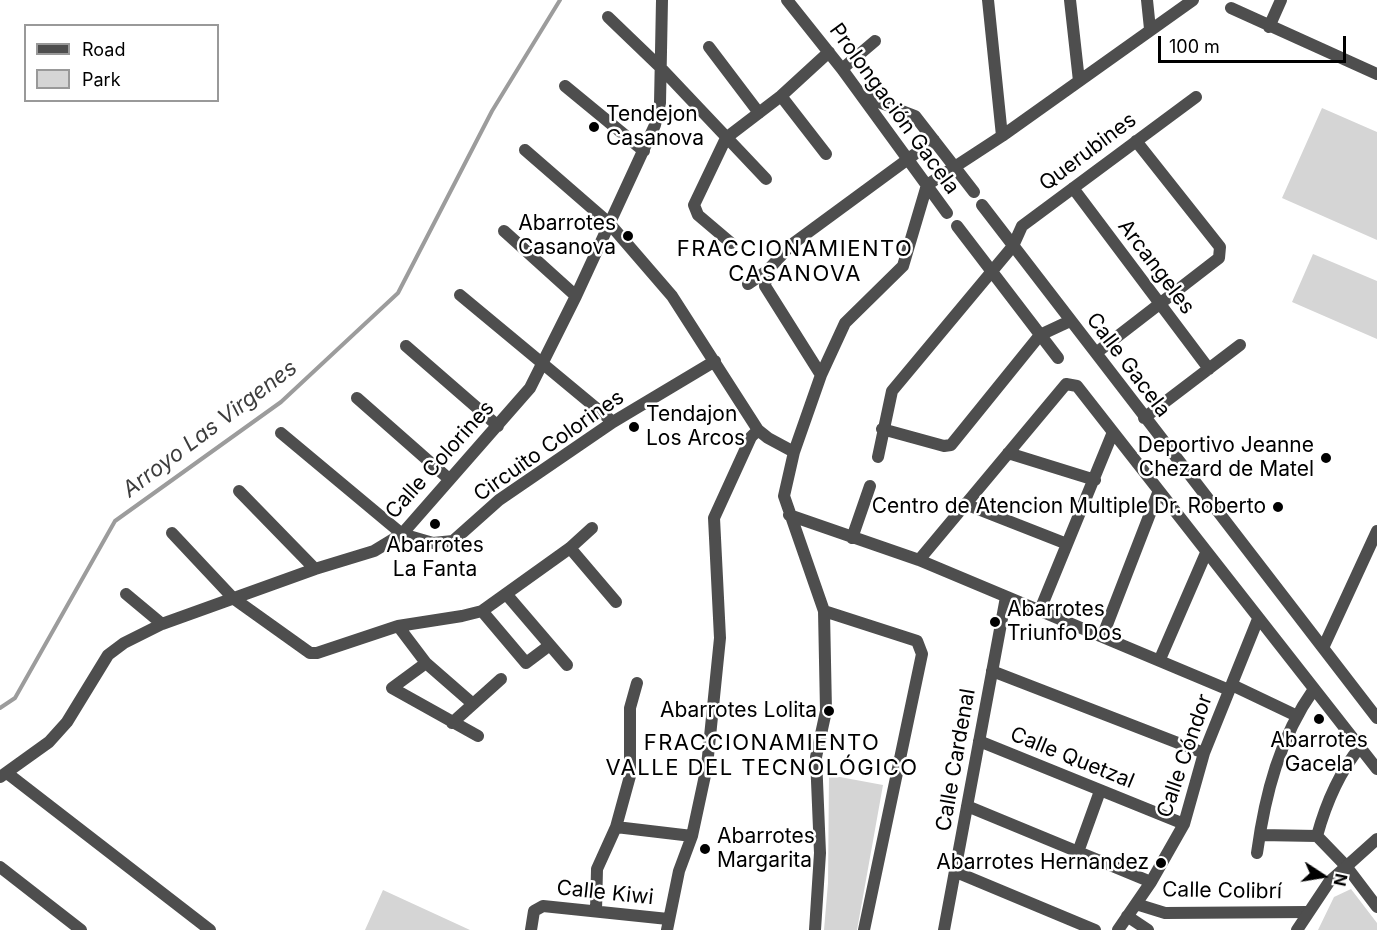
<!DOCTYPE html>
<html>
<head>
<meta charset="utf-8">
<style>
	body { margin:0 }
	#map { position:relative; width:1377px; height:930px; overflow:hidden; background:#fff; font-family:Inter,sans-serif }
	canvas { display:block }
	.legend { position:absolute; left:24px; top:24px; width:195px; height:78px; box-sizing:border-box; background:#fff; border:2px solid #999; margin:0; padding:8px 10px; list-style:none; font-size:18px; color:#000 }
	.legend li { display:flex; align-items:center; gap:12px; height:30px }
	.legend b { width:30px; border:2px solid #999 }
	.north { position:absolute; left:1293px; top:846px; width:60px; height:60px; -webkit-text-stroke:4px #fff; paint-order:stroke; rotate:102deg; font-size:16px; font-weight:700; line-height:24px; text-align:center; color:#000 }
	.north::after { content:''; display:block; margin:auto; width:21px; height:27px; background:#000; clip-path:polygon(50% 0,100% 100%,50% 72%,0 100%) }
	.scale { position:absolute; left:1158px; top:36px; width:188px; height:27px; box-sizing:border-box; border:3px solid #000; border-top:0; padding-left:8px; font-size:18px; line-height:21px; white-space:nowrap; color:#000; -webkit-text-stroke:4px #fff; paint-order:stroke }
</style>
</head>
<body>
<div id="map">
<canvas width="1377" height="930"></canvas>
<ul class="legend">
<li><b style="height:8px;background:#4e4e4e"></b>Road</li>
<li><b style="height:16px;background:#d5d5d5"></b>Park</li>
</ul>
<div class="north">N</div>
<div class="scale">100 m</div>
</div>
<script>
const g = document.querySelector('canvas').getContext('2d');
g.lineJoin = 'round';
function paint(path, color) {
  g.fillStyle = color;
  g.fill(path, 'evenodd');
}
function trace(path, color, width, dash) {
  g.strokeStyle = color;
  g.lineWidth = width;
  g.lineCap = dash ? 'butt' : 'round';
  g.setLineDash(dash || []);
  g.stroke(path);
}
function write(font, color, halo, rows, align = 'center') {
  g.font = font + ' Inter,sans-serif';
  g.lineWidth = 5;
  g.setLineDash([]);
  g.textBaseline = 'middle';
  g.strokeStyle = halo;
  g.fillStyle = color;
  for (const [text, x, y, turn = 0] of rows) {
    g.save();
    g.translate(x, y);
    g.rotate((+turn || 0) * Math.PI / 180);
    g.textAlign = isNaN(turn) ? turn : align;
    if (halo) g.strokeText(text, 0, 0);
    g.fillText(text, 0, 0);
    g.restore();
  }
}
const green = new Path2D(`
	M1322 108 1377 132V240L1282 198Z
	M1313 254 1377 281V339L1292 302Z
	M829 775 883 785 857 930H824L828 883Z
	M1351 889 1377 923V930H1318L1334 897Z
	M383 890 470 930H365Z`);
const stream = new Path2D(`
	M0 708 15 698 115 521 281 402 398 293 492 111 560 0`);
const minor = new Path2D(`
	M787 0 842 69 947 213
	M988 0 1002 136
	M1070 0 1079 81
	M1147 0 1150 29
	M1231 8 1377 74
	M608 17 660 67 766 179
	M1269 27 1281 0
	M709 47 759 113
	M842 69 875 41
	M565 86 644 151
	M781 96 826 154
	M863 96 915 116 974 192
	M525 150 609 223 672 296 758 430 768 438 794 452
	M1073 188 1209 369
	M982 205 1377 718
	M957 226 1058 358
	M504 231 576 296
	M731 243 698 215 694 205 726 138 781 96 829 52
	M767 271 765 286 821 375
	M748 284 767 271 791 245 934 140
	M460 295 613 422
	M406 346 498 426
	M1096 353 1219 258 1220 247 1136 141
	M357 398 449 479
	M1144 418 1240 345
	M882 429 944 446 951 445 1040 335 1070 321
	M281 433 402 534 433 543 453 541 499 500 613 422 715 361
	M1008 453 1095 480
	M878 457 892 391 1013 246 1022 226 1196 97
	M239 491 315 569
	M965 504 1067 544
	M789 515 919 560 1229 690
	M172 533 233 598 310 653H317L398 626 462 616 482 611 570 548 592 528
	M852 538 870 486
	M570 548 616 602
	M919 560 1066 384 1077 386 1377 769
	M126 594 162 624
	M507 595 567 665
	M1040 610 1113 432
	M482 611 526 663 550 645
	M824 611 917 641 922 654 864 930
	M398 626 426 663 473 704
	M1103 635 1158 493
	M1323 648 1377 531
	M1160 659 1206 553
	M426 663 392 688 478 736
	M992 671 1204 753
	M1232 685 1295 715
	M452 723 501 679
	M979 741 1184 824
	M7 773 210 930
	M0 777 49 742 67 722 108 655 124 643 162 624 315 569 374 551 402 534 530 388 576 296 655 125 660 103 662 0
	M967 806 1151 882
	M616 827 692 836
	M1260 835 1317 836 1346 866 1377 907
	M1317 836C1326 803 1338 774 1360 747
	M1078 852 1100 791
	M1257 853C1265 794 1280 737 1314 689
	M0 867 81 930
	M956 872 1095 930
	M1136 904 1165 913 1308 912
	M596 911 597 869 616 827 630 776V708L637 683
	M1127 916 1148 930
	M531 930 534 911 543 906 668 919
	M667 930 679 871 692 836 707 766 720 638 714 518 751 437 758 430
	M815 930 820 853 816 757 826 711 824 611 784 496 794 452 821 375 845 323 903 266 927 185 1002 136 1193 0
	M944 930 1006 597
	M1118 930 1151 882 1184 824 1204 753 1258 619`);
const tertiary = new Path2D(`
	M1297 930 1329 882 1377 839`);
const markers = [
	[594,127,6,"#000"],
	[628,236,6,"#000"],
	[634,427,6,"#000"],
	[1326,458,6,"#000"],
	[1278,507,6,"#000"],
	[435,524,6,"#000"],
	[995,622,6,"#000"],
	[829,711,6,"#000"],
	[1319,719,6,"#000"],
	[705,849,6,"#000"],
	[1161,863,6,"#000"]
];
const streetNames = [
	["Prolongación Gacela",894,109,54],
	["Querubines",1088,152,-37],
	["Arcangeles",1156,267,53],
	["Calle Gacela",1128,365,53],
	["Circuito Colorines",549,446,-35],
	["Calle Colorines",440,460,-48],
	["Calle Cóndor",1185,756,-71],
	["Calle Quetzal",1072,758,22],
	["Calle Cardenal",956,760,-80],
	["Calle Colibrí",1222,891,1],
	["Calle Kiwi",605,893,6]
];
const poiNames = [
	["Tendejon",606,115,"left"],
	["Casanova",606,139,"left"],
	["Abarrotes",616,224],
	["Casanova",616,248],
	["Tendajon",646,415,"left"],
	["Los Arcos",646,439,"left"],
	["Deportivo Jeanne",1314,446],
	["Chezard de Matel",1314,470],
	["Centro de Atencion Multiple Dr. Roberto",1266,507],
	["Abarrotes",435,546,"center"],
	["La Fanta",435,570,"center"],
	["Abarrotes",1007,610,"left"],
	["Triunfo Dos",1007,634,"left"],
	["Abarrotes Lolita",817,711],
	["Abarrotes",1319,741,"center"],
	["Gacela",1319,765,"center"],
	["Abarrotes",717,837,"left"],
	["Margarita",717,861,"left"],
	["Abarrotes Hernandez",1149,863]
];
const neighbourhoodNames = [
	["FRACCIONAMIENTO",795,249],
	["CASANOVA",795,274],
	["FRACCIONAMIENTO",762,743],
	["VALLE DEL TECNOLÓGICO",762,768]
];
const waterNames = [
	["Arroyo Las Virgenes",210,429,-37]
];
paint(green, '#d5d5d5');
trace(stream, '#9c9c9c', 4);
trace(minor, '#4e4e4e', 12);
trace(tertiary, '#4e4e4e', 12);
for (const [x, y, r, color] of markers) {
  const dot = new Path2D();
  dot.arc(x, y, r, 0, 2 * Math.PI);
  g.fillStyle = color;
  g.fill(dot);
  trace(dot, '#fff', 2);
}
write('21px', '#000', '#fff', streetNames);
write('21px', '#000', '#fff', poiNames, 'right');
g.letterSpacing = '1.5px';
write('22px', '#000', '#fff', neighbourhoodNames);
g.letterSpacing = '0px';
write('italic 22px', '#3d3d3d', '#fff', waterNames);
</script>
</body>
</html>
